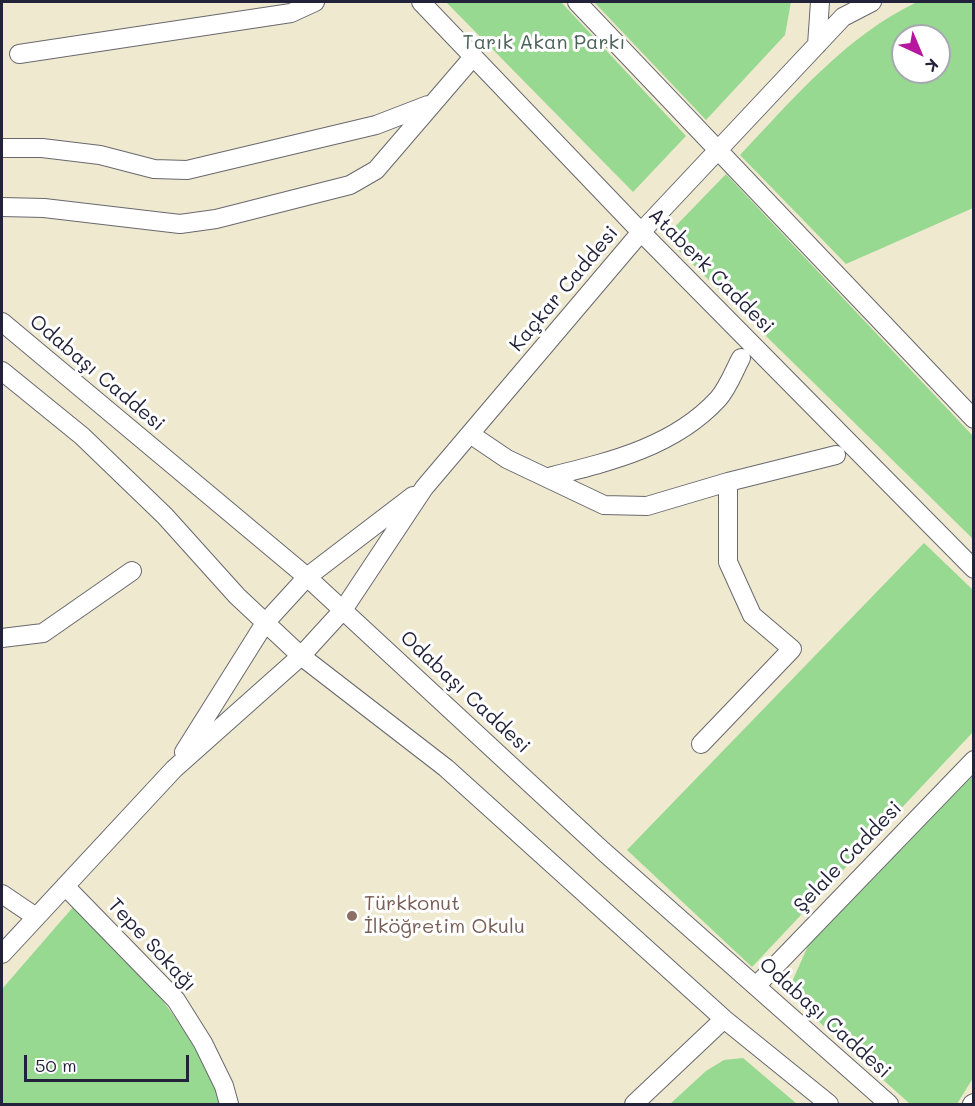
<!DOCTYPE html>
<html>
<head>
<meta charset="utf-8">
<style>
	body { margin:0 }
	#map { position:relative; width:975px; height:1106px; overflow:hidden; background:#eee9cf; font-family:Mali,sans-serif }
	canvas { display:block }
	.frame { position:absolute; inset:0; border:3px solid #22223b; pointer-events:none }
	.north { position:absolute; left:891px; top:24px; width:60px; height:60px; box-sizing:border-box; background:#fff; border:2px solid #a7a7b1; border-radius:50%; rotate:136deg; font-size:16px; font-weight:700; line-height:24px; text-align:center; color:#22223b }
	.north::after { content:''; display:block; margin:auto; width:21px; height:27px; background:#b5179e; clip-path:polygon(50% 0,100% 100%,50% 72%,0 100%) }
	.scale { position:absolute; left:24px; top:1055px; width:165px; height:27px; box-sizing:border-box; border:3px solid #22223b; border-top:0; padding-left:8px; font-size:18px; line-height:21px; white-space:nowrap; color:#22223b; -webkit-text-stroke:4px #fff; paint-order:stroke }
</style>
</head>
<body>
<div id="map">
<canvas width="975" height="1106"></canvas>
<div class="frame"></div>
<div class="north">K</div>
<div class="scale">50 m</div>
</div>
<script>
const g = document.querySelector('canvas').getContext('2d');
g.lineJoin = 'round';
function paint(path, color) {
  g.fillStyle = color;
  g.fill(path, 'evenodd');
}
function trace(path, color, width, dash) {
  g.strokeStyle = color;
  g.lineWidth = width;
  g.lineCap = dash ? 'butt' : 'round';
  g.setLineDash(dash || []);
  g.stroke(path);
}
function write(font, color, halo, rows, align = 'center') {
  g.font = font + ' Mali,sans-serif';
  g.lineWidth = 6;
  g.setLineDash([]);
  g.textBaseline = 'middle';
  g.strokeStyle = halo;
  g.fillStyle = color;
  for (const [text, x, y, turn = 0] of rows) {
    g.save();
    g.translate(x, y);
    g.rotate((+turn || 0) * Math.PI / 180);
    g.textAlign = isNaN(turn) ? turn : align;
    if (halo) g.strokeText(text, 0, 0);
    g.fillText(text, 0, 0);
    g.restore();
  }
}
const green = new Path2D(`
	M446 2H561L686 136 633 192Z
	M594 2H791L785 35 706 120Z
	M917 2H973V208L846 264 740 155C794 98 846 36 917 2ZM903 36H939V72H903Z
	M726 174 973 436V539L665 237Z
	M924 543 973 590V732L752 967 627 850Z
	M973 774V1078L957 1104H910L787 993 812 937Z
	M74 906C141 969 186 1019 223 1104H2V989Z
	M743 1058 797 1104H670L706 1071 724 1060Z`);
const street = new Path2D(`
	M421 2 641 232 974 569
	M577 2 974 419
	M817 45 820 2
	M19 54 291 13 315 2
	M2 148H42L100 155 154 169 187 170 376 125 428 105
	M2 207 44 208 180 224 216 219 350 185 376 170 473 57
	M2 322 307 577 603 851 889 1104
	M2 371 82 436 165 516 237 596 301 656 446 768 724 1019 829 1104
	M470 434 507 459 604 505 647 506 728 482V562L752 615 792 649 701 744
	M548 477C609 462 674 447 718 399 728 388 734 371 741 358
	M728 482 836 455
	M2 638 43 633 132 571
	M184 752 265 623 307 577 413 496
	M65 886 176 1000 203 1043 224 1086 229 1104
	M2 894 36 917
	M2 954 174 769 301 656 343 610 424 488 641 232 843 17 872 2
	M756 986 974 760
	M634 1104 724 1019
	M972 1104 974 1103`);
const markers = [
	[352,916,6,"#8d6e63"]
];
const parkNames = [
	["Tarık Akan Parkı",544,43]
];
const streetNames = [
	["Ataberk Caddesi",711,271,45],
	["Kaçkar Caddesi",564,289,-50],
	["Odabaşı Caddesi",97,373,40],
	["Odabaşı Caddesi",465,692,43],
	["Şelale Caddesi",848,857,-46],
	["Tepe Sokağı",152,945,47],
	["Odabaşı Caddesi",825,1018,42]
];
const educationNames = [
	["Türkkonut",364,904],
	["İlköğretim Okulu",364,927]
];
paint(green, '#97d990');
trace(street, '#69686f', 20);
trace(street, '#fff', 18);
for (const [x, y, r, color] of markers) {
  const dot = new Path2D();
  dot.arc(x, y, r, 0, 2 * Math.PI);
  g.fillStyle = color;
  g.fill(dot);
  trace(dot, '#fff', 2);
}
write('20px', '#4b6259', '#fff', parkNames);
write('20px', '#22223b', '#fff', streetNames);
write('20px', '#785e54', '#fff', educationNames, 'left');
</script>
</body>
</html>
